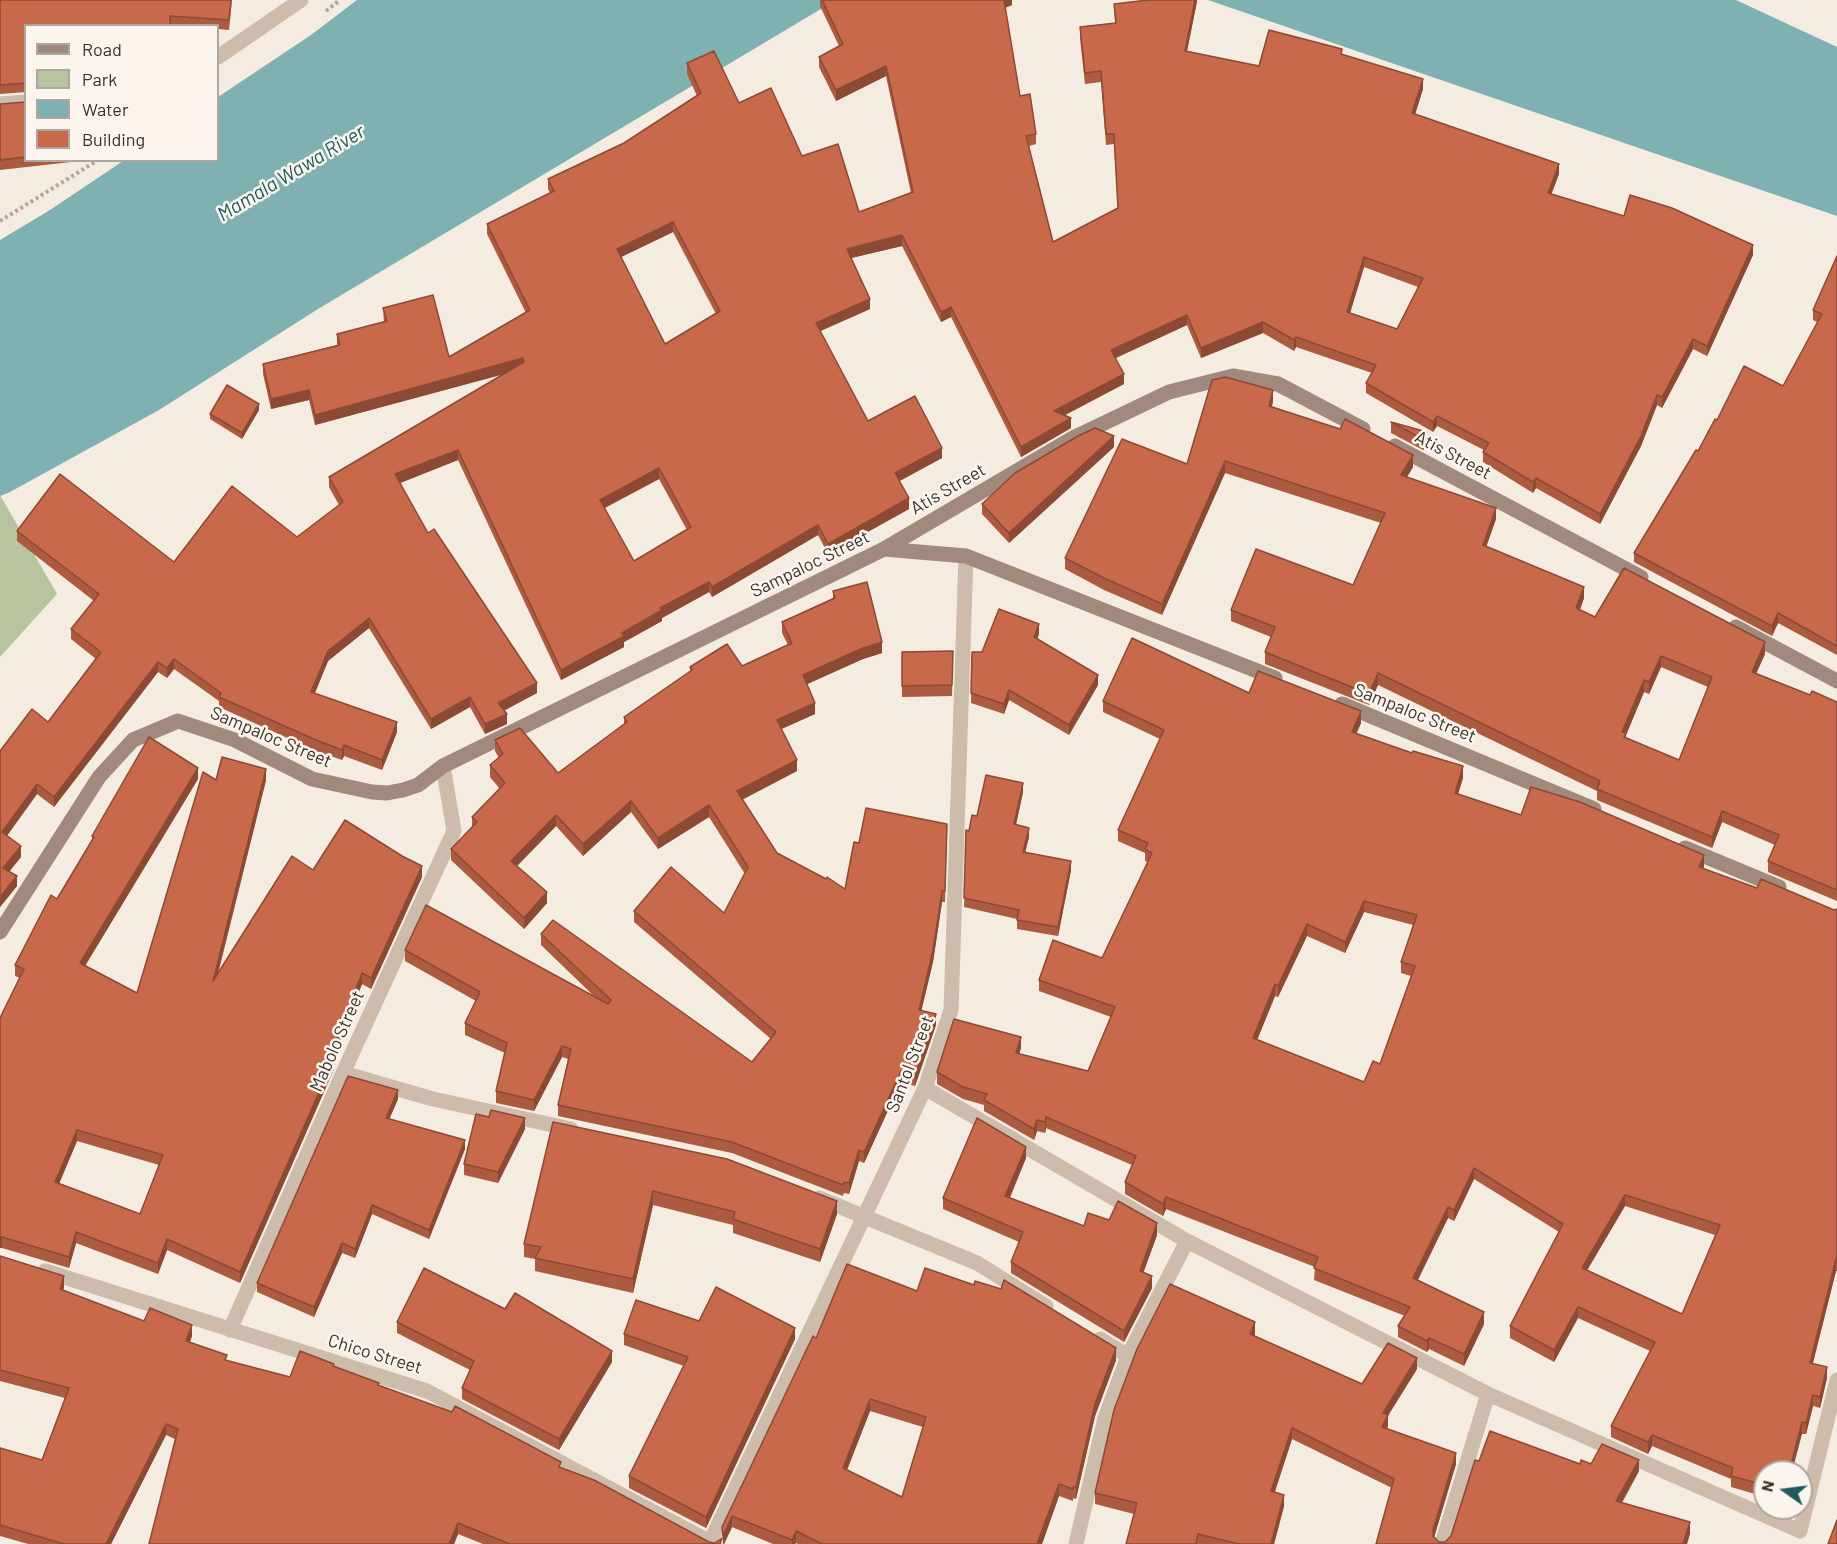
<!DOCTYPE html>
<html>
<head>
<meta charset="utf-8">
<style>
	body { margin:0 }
	#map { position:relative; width:1837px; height:1544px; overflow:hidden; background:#f4ebe1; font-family:Barlow,sans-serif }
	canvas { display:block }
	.legend { position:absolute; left:24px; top:24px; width:195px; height:138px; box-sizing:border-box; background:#fbf5ee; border:2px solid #aea6a0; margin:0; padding:8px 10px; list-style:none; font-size:18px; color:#3b302b }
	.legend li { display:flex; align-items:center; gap:12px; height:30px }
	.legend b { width:30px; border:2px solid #aea6a0 }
	.north { position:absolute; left:1753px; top:1460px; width:60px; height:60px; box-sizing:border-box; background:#fbf5ee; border:2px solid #aea6a0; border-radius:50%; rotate:284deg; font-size:16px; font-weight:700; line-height:24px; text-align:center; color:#3b302b }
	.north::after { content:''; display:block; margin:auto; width:21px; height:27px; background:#1f5a5e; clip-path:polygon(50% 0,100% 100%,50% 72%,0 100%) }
</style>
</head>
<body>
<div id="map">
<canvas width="1837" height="1544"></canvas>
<ul class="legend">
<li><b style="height:8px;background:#a18a7d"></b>Road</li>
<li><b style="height:16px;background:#b8c4a0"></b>Park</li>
<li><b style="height:16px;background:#7fb0b2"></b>Water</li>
<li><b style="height:16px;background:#c8694b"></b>Building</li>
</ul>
<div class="north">N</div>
</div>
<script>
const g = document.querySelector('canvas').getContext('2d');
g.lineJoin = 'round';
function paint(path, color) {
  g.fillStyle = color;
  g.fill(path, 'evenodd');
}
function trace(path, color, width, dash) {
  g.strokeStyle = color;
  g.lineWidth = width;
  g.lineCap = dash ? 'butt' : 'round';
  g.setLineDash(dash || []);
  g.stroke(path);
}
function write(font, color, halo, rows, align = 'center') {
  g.font = font + ' Barlow,sans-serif';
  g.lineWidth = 5;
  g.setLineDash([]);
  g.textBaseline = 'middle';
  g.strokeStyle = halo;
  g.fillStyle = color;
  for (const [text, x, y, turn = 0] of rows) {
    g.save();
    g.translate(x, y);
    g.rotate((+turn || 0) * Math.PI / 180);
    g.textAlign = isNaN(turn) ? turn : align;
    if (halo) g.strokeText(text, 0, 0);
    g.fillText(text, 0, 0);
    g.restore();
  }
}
const green = new Path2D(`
	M0 495 57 594 0 657Z`);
const water = new Path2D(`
	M357 0H836L318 309 159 410 10 492 0 496V240L50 210 123 161 218 160V97L311 35Z
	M1208 0H1736L1837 47V216Z`);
const path = new Path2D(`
	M326 11 340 0
	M0 221 98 160`);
const street = new Path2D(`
	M218 57 301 0
	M0 104 26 102
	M343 1073 433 1099 571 1129
	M925 1088 1187 1241 1488 1394 1800 1531 1837 1380
	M819 1198 977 1263 1046 1306
	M45 1271 427 1391 714 1544
	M230 1330 343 1073 454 831 443 766
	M1100 1339 1128 1356
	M710 1542 925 1088 951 1010 966 556
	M1076 1544 1105 1418 1128 1356 1187 1241
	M1442 1544 1488 1394`);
const secondary = new Path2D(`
	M1395 446 1641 577
	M884 549 966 556 1275 678
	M1736 627 1837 681
	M1342 704 1594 809
	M1685 848 1779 887
	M0 932 99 777 133 740 178 721 235 740 312 779 372 792 387 793 403 790 418 785 443 766 884 549 1073 438 1169 392 1233 376 1278 384 1363 429`);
const wall = new Path2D(`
	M0 0H232L229 30 218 29V26H26V92L0 94Z
	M820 0H1012V5L1005 8 1020 96 1036 134V144L1029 146 1053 242 1118 208 1114 144 1106 145 1101 82 1085 84 1080 38V27L1115 23 1114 4 1197 0 1187 51 1259 66 1342 54 1423 89 1415 114 1559 174 1551 194 1753 255 1707 356 1693 349 1662 408 1657 405 1641 446 1600 524 1536 488 1533 493 1483 462V452L1484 450 1437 426 1433 432 1366 393V383L1372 373 1296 347 1294 351 1263 333 1201 358 1187 325 1116 358 1124 384 1064 415 1071 428 1021 457 951 317 941 322 902 246 851 258 870 309 820 331 868 421 942 458 900 481 909 509 828 554 818 535 712 597 709 592 662 618V621L624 642V647L561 680 458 460 400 483 428 533 537 693 504 710 507 724 485 734 470 707 431 729 369 628 328 661 315 693 397 732 382 770 344 756 342 760 316 751 219 707V701L174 669 167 678 158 672 54 807 37 794 7 836 21 857 9 872 17 886 0 907V751L48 722 96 659 71 639V629L94 601 17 541V531L174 562 297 537 339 505 329 487V477L503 374 315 425 309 400 271 409 263 374V364L337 345V334L384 322 383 308 449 357 526 313 487 234V224L550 193 548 189V179L624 143 697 96 687 74V63L739 103 802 156 859 212 911 193 886 76 836 101 819 67V57L839 46 820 6ZM673 232 716 314 665 344 621 257ZM1364 267 1418 287 1397 329 1350 313ZM659 479 687 530 634 561 605 508Z
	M26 102V160L80 161 0 170V104Z
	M1837 256V655L1778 623 1772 636 1634 562V553L1717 420 1783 386 1817 322 1813 320V310Z
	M1273 401 1272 407 1413 467 1407 477 1496 519 1486 546 1584 598 1580 610 1595 617 1765 654 1756 673 1810 695 1837 702V901L1768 872V861L1775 845 1722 822 1712 848 1597 800V791L1378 685 1369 705 1265 664V652L1271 637 1231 621V610L1353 585 1381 523 1225 473 1162 615 1104 590 1065 569V558L1187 464ZM1661 667 1708 687 1679 760 1626 738V735L1644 692 1649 694Z
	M259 410 242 439 210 419V414Z
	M1391 422 1427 432V443L1423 450 1391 433Z
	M1114 447 1009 543 982 514V504Z
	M833 591 882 653 863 659 807 684 815 714 781 729 797 771 742 800 777 853 845 889 859 843 947 824 945 902H942L933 962 921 1010 936 1025 915 1086 901 1082 864 1163 859 1161 849 1194 844 1193 843 1196 732 1153 558 1116V1105L568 1059 562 1057 534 1111 496 1103V1091L505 1053 465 1035V1023L476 1001 405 961V950L597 999 541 945V934L752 1062 771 1039 634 922V911L724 913 745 874 709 817 658 849 631 812 583 856 556 826 517 866 547 903 524 929 451 860V849L472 827V817L500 789 490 777V765L499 758 495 751V740L558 773 624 724V717L690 672V667L742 666 788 645 782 633V622L833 598Z
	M1039 634 1037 639 1098 685 1069 735 1009 700 1004 714 971 703 972 652H982Z
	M953 651 952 696 902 697V652Z
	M1249 693 1361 723 1356 734 1463 778 1458 794 1521 815 1704 866 1703 869 1757 888 1834 910 1837 909V1271H1836L1813 1363 1827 1378 1820 1408 1813 1406 1806 1434H1802L1765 1472V1497L1731 1487V1479L1652 1446 1648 1454 1611 1437V1426L1650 1351 1578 1318 1554 1362 1510 1338V1326L1559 1232 1474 1179 1454 1221 1448 1218 1418 1280 1484 1324 1464 1366 1429 1349 1427 1352 1398 1337V1326L1405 1316 1314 1280 1315 1267 1166 1209 1163 1216 1125 1194V1182L1132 1165 1046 1128 1045 1133 1037 1131 1034 1140 984 1111V1105L963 1099 937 1084V1072L1021 1048 1019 1054 1088 1071 1111 1017 1039 991V980L1102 958 1148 862 1145 861V853L1118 841V830L1160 739 1103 712V701ZM1364 912 1413 925 1401 962V973L1411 976 1380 1064 1364 1082 1257 1040 1275 996 1278 997 1307 936 1345 953ZM1625 1206 1715 1235 1682 1314 1587 1270Z
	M198 779 85 966 137 993 216 780H266L218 974 313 870 422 877 371 989 362 984 333 1058 334 1069 240 1283 167 1250 158 1274 76 1243 69 1268 2 1248H0V1018L20 978 15 976V965L57 899 92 840V836ZM77 1141 159 1165 140 1214 59 1184Z
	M1023 792 1016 825 1029 837 1025 852 1071 870 1058 936 1017 929V919L964 907 966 830 969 831 977 816Z
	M398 1099 389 1119 465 1149 429 1239 372 1214 355 1258 342 1253 314 1317 257 1292V1283Z
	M553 1122 837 1214 820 1262 733 1233V1225L653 1205 633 1293 535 1271V1259L524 1257V1244Z
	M525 1129 498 1183 464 1175V1164Z
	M1026 1158 1010 1198 1084 1226 1109 1220 1157 1235 1143 1273 1152 1288 1124 1342 1011 1273V1262L1019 1242 943 1209V1198Z
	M0 1256 64 1287 63 1290 144 1321 192 1336 190 1342 227 1361 290 1377 334 1366 379 1385 561 1468 709 1542 722 1544H483L458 1534 454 1544H149L175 1439 166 1435 111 1544H28L0 1536V1448L42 1460 65 1398 0 1381Z
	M917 1291 1116 1360 1095 1416 1076 1499 1073 1498V1501L1059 1496 1042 1544H798L796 1543 795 1544H773L732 1527 724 1544H723L722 1527 816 1338ZM870 1411 923 1427 902 1497 847 1470Z
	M699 1321 795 1339 706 1528 629 1488V1476L684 1366 624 1345V1334Z
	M397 1322 612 1362 559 1450 462 1399V1388L470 1370 397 1333Z
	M1255 1334 1254 1336 1362 1384 1417 1369 1388 1415V1426L1387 1428 1456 1464 1434 1537 1439 1542H1445L1451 1536 1479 1461 1580 1464H1591L1639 1471 1622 1503 1690 1533 1687 1544H1376L1392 1488 1292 1439 1275 1492 1284 1506 1274 1544H1126L1134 1514 1095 1504V1493Z`);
const shadedWall = new Path2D(`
	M1003 0H1012V5L1003 8Z
	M1195 0H1197V2L1185 61V51Z
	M886 66V76L836 101V90Z
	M1423 79V89L1412 124V113Z
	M1559 164V174L1548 203V193Z
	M673 222V232L617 259V249Z
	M902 235V246L847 259V249Z
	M1753 245V255L1707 356V346Z
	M1364 257V267L1347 323V312Z
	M870 299V309L816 333V323Z
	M951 307V317L941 322V312Z
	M1187 315V325L1111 360V350Z
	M1263 322V333L1201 358V348Z
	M1296 337V347L1294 351V340Z
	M1693 339V349L1662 408V397Z
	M523 358V369L315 425V415Z
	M1124 374V384L1054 421V411Z
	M309 390V400L271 409V399Z
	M1273 390V401L1269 417V406Z
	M1657 395V405L1641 446 1600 524V514Z
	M259 404V410L242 439V433Z
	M1437 416V426L1433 432V422Z
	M1071 418V428L1021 457V447Z
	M1427 432V443L1423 450V439Z
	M1114 436V447L1009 543V533Z
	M942 448V458L895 483V473Z
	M458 450V460L395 485V474Z
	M1413 455V467L1401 486V475Z
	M1225 461V473L1162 615V604Z
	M659 468V479L600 510V500Z
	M1536 478V488L1533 493V482Z
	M909 498V509L828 554V544Z
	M1496 508V519L1483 556V545Z
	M818 525V535L712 597V587Z
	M709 582V592L662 618V621L624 642V647L561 680V670L660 608Z
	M1584 587V598L1576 619V608Z
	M1778 613V623L1772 636V626Z
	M369 618V628L328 661 311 702V692L328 651Z
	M1039 624V634L1034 647V637Z
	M882 642V653L863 659 803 686V675L863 648Z
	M1765 642V654L1752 683V672Z
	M1661 656V667L1649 694V682Z
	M174 659V669L167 678V668Z
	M158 662V672L54 807V797Z
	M1378 673V685L1369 705V694Z
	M1098 675V685L1069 735V725Z
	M1644 680V692L1626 735V744L1622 732Z
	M537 683V693L498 714V703Z
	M1009 690V700L1004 714V704Z
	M470 697V707L431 729V719Z
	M815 703V714L777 731V720Z
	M1361 711V723L1352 744V732Z
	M507 714V724L485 734V724Z
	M397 722V732L382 770V760Z
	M344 745V756L342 760V750Z
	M797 760V771L737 802V791Z
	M1463 766V778L1455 804V793Z
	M198 768V779L80 974V963Z
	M266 769V780L213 992V981Z
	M1023 783V792L1014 833V824Z
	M37 784V794L2 842V832Z
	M631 801V812L583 856V844Z
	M709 805V817L658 849V838Z
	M1722 811V822L1712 848V837Z
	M556 815V826L511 872V861Z
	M1029 828V837L1023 861V852Z
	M21 846V857L3 879V868Z
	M1704 855V866L1699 879V867Z
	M1071 861V870L1058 936V927Z
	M422 866V877L371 989V978Z
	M17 876V886L0 907V897Z
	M942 891V902L933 962 919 1021V1010Z
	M547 892V903L524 929V918Z
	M1364 901V912L1345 953V942Z
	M1307 924V936L1278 997V986Z
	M362 973V984L330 1067V1056Z
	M1275 984V996L1253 1050V1038Z
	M936 1014V1025L915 1086V1075Z
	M1021 1037V1048L1016 1065V1053Z
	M562 1046V1057L534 1111V1100Z
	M334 1058V1069L240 1283V1272Z
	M901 1071V1082L864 1163V1152Z
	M398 1090V1099L386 1127V1118Z
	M1046 1117V1128L1045 1133V1122Z
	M525 1118V1129L498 1183V1172Z
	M1037 1120V1131L1034 1140V1129Z
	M77 1130V1141L55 1193V1182Z
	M465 1140V1149L429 1239V1230Z
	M1026 1147V1158L1005 1207V1196Z
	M859 1150V1161L849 1194V1183Z
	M1474 1168V1179L1454 1221V1210Z
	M653 1191V1205L633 1293V1279Z
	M1625 1195V1206L1582 1279V1268Z
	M1166 1197V1209L1163 1216V1204Z
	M837 1201V1214L820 1262V1249Z
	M372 1205V1214L355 1258V1249Z
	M1448 1207V1218L1413 1289V1278Z
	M1157 1223V1235L1140 1282V1271Z
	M76 1232V1243L69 1268V1257Z
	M0 1237H2V1248H0Z
	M167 1239V1250L158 1274V1263Z
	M342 1243V1253L314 1317V1307Z
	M1836 1259V1271L1810 1374V1363Z
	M64 1276V1287L60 1300V1289Z
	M1152 1276V1288L1124 1342V1331Z
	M1578 1307V1318L1554 1362V1350Z
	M1484 1312V1324L1464 1366V1354Z
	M1255 1322V1334L1250 1345V1334Z
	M192 1325V1336L186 1352V1341Z
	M795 1328V1339L706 1528V1517Z
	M1429 1338V1349L1427 1352V1341Z
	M1116 1348V1360L1095 1416 1076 1499V1487L1095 1404Z
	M612 1351V1362L559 1450V1439Z
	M1417 1358V1369L1383 1424V1413Z
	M1827 1367V1378L1820 1408V1397Z
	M1813 1395V1406L1806 1434V1423Z
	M870 1399V1411L843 1480V1468Z
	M1388 1415V1426L1382 1438V1427Z
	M1802 1422V1434L1792 1472H1789Z
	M166 1424V1435L111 1544H106Z
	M1292 1428V1439L1271 1502V1491Z
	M1652 1435V1446L1648 1454V1442Z
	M1456 1453V1464L1433 1541V1530Z
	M1639 1460V1471L1616 1512V1501Z
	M1059 1484V1496L1042 1544H1037Z
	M1284 1495V1506L1274 1544H1271Z
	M732 1516V1527L724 1544H723V1536Z
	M1690 1522V1533L1687 1544H1683Z
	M458 1523V1534L454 1544H449Z
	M796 1531V1543L795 1544H792V1540Z`);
const building = new Path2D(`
	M0 0H231L229 20 170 16V26H26V83L0 85Z
	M822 0H1004L1020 96 1030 94 1036 134 1026 136 1053 242 1118 208 1114 134H1106L1101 71 1085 73 1080 27 1116 23 1114 4 1148 0H1195L1185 51 1259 66 1269 30 1342 49 1341 54 1423 79 1412 113 1559 164 1548 193 1624 216 1630 195 1672 208 1753 245 1707 346 1693 339 1662 397 1657 395 1641 436 1600 514 1536 478 1533 482 1483 452 1489 443 1437 416 1433 422 1366 383 1376 365 1296 337 1294 340 1263 322 1201 348 1187 315 1111 350 1124 374 1054 411 1071 418 1021 447 951 307 941 312 902 235 847 249 870 299 816 323 868 421 915 396 942 448 895 473 909 498 828 544 818 525 712 587 709 582 660 608 662 610 622 633 624 636 561 670 458 450 395 474 428 533 434 529 537 683 498 703 507 714 485 724 470 697 431 719 369 618 328 651 311 692 397 722 382 760 344 745 342 750 316 740 219 697 221 693 174 659 167 668 158 662 54 797 37 784 2 832 21 846 3 868 17 876 0 897V751L32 709 48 722 101 652 71 629 99 594 17 531 60 474 174 562 232 486 297 537 343 502 329 477 524 362 523 358 315 415 309 390 271 399 263 364 340 345 337 334 387 321 383 308 433 295 449 357 530 310 487 224 554 191 548 179 624 143 701 93 687 63 714 51 739 103 771 88 802 156 838 144 859 212 913 192 886 66 836 90 819 57 843 44ZM673 222 720 311 665 344 617 249ZM1364 257 1423 278 1397 329 1347 312ZM659 468 691 527 634 561 600 500Z
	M26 102V157L0 160V104Z
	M1837 256V646L1778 613 1772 626 1634 553 1696 450 1698 451 1715 419 1717 420 1744 366 1783 386 1822 314 1813 310Z
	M1225 377 1273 390 1269 406 1340 429 1345 419 1413 455 1401 475 1496 508 1483 545 1584 587 1576 608 1595 617 1624 568 1765 642 1752 672 1810 695 1812 691 1837 702V890L1768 861 1779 835 1722 811 1712 837 1597 789 1600 781 1378 673 1369 694 1265 652 1275 627 1231 610 1256 549 1353 585 1385 513 1225 461 1162 604 1104 578 1065 558 1122 439 1187 464 1212 380ZM1661 656 1712 677 1679 760 1624 737 1626 733 1622 732 1644 680 1649 682Z
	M227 385 259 404 242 433 210 414Z
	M1391 422 1427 432 1423 439Z
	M1095 428 1114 436 1009 533 982 504 1015 473 1078 436Z
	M867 582 882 642 863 648 803 675 815 703 777 720 797 760 737 791 777 853 826 879 827 877 845 889 854 842 859 843 866 808 947 824 945 891H942L933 950 919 1010 936 1014 915 1075 901 1071 864 1152 859 1150 849 1183 844 1182 843 1185 732 1142 558 1105 571 1049 562 1046 534 1100 496 1091 507 1043 465 1023 480 992 405 950 426 905 608 1004 611 1000 541 934 553 920 752 1062 776 1032 634 911 671 867 724 913 748 867 709 805 658 838 631 801 583 844 556 815 511 861 547 892 524 918 451 849 477 822 472 817 505 783 490 765 503 754 495 740 520 728 558 773 627 722 624 717 692 670 690 667 727 644 742 666 792 643 782 622 835 598 833 591Z
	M999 609 1039 624 1034 637 1098 675 1069 725 1009 690 1004 704 971 693 972 652H982Z
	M1132 638 1249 693 1258 671 1361 711 1352 732 1412 753 1413 751 1463 766 1455 793 1521 815 1531 787 1580 802 1704 855 1699 867 1757 888 1761 879 1834 910 1837 909V1260L1836 1259 1810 1363 1827 1367 1820 1397 1813 1395 1806 1423 1802 1422 1789 1472H1765V1485L1731 1476 1733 1468 1652 1435 1648 1442 1611 1426 1655 1342 1578 1307 1554 1350 1510 1326 1563 1224 1474 1168 1454 1210 1448 1207 1413 1278 1484 1312 1464 1354 1429 1338 1427 1341 1398 1326 1410 1307 1314 1268 1318 1257 1166 1197 1163 1204 1125 1182 1136 1156 1046 1117 1045 1122 1037 1120 1034 1129 984 1100 987 1094 963 1087 937 1072 954 1019 1021 1037 1016 1053 1088 1071 1115 1007 1039 980 1053 940 1102 958 1152 853 1145 849 1148 843 1118 830 1164 730 1103 701ZM1364 901 1417 915 1401 962 1415 966 1380 1064 1373 1061 1364 1082 1253 1038 1275 984 1278 986 1307 924 1345 942ZM1625 1195 1720 1225 1682 1314 1582 1268Z
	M953 651 952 685 902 686V652Z
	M149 737 198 768 80 963 137 993 203 772 216 780 222 757 266 769 213 981 292 856 313 870 345 820 402 856 422 866 371 978 362 973 330 1056 334 1058 240 1272 167 1239 158 1263 76 1232 69 1257 2 1237H0V1018L24 969 15 965 51 895 57 899 94 837 92 836ZM77 1130 163 1155 140 1214 55 1182Z
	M986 775 1023 783 1014 824 1029 828 1023 852 1071 861 1058 927 1017 920 1019 910 964 898 966 830 969 831 972 815 977 816Z
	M348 1076 398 1090 386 1118 465 1140 429 1230 372 1205 355 1249 342 1243 314 1307 257 1283Z
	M491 1110 525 1118 498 1172 464 1164 476 1114 489 1117Z
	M977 1118 1026 1147 1005 1196 1084 1226 1088 1213 1109 1220 1118 1201 1157 1223 1140 1271 1152 1276 1124 1331 1011 1262 1023 1232 943 1198Z
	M553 1122 727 1159 837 1201 820 1249 733 1219 735 1212 653 1191 633 1279 535 1258 541 1247 524 1244Z
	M0 1256 64 1276 60 1289 144 1321 150 1308 192 1325 186 1341 227 1355 225 1360 290 1377 300 1351 334 1364 333 1366 379 1383 378 1385 452 1412 455 1406 561 1462 559 1467 594 1480 709 1542 715 1543 722 1538 720 1544H510L458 1523 449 1544H149L178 1429 166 1424 106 1544H64L0 1525V1448L42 1460 69 1388 0 1370Z
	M847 1264 917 1291 925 1268 974 1285 975 1281 1001 1289 1004 1280 1116 1348 1095 1404 1076 1487H1073V1489L1059 1484 1037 1544H822L796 1531 792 1540 732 1516 723 1536 722 1527 813 1336 816 1338ZM870 1399 926 1417 902 1497 843 1468Z
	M424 1268 505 1309 515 1293 612 1351 559 1439 462 1388 474 1361 397 1322Z
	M1170 1284 1255 1322 1250 1334 1362 1384 1388 1343 1417 1358 1383 1413 1388 1415 1382 1427 1456 1453 1433 1530V1536L1439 1542H1445L1451 1536 1475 1460 1479 1461 1490 1431 1580 1464 1581 1460 1591 1464 1602 1444 1639 1460 1616 1501 1690 1522 1683 1544H1376L1394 1479 1292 1428 1271 1491 1284 1495 1271 1544H1239L1198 1534 1196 1544H1126L1137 1503 1095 1493 1114 1410 1137 1349Z
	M716 1287 795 1328 706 1517 629 1476 688 1357 624 1334 636 1300 699 1321Z
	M1837 1520V1544H1828Z`);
const streetNames = [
	["Atis Street",1453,455,28],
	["Atis Street",948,489,-30],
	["Sampaloc Street",810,564,-26],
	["Sampaloc Street",1415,713,22],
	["Sampaloc Street",271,737,23],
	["Mabolo Street",337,1041,-66],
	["Santol Street",910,1064,-69],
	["Chico Street",375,1354,17]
];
const waterNames = [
	["Mamala Wawa River",291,173,-31]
];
paint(green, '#b8c4a0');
paint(water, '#7fb0b2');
trace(path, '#b9a596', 4, [3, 3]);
trace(street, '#cdbbac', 15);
trace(secondary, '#a18a7d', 15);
paint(wall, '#ac5a40');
paint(shadedWall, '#8c4a34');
paint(building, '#c8694b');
trace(building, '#8c4a34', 1.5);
write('18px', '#3b302b', '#fbf5ee', streetNames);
write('italic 20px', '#1f5a5e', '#fbf5ee', waterNames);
</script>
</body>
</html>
